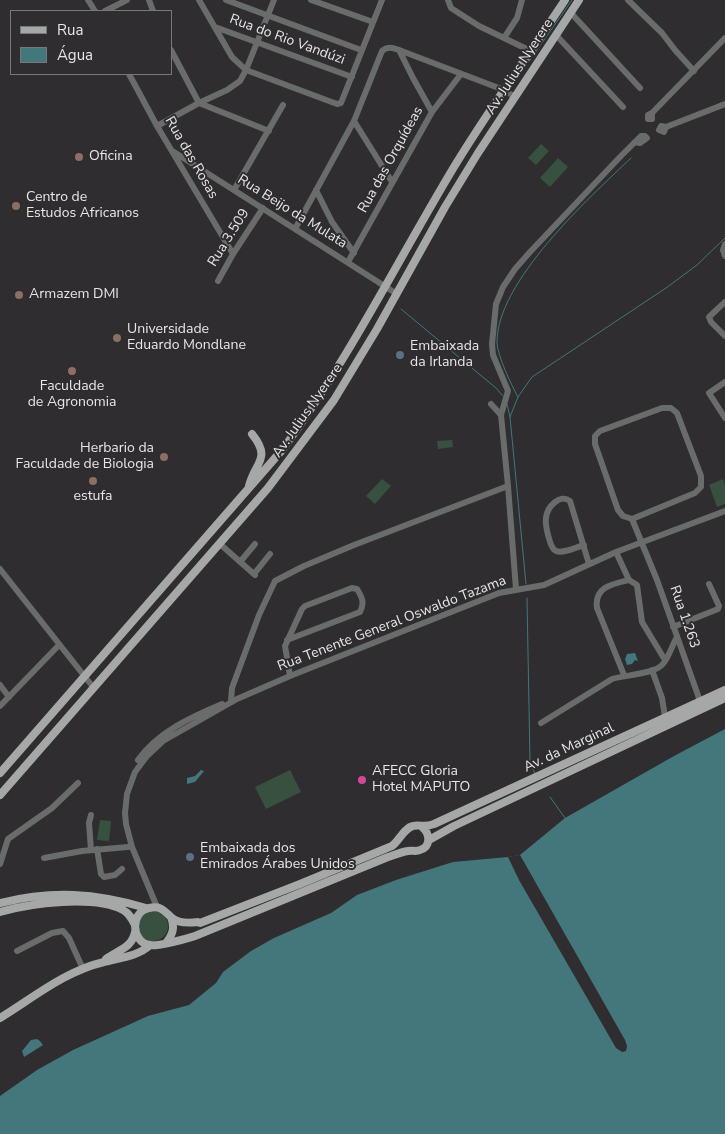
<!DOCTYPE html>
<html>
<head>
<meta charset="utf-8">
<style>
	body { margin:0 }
	#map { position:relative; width:725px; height:1134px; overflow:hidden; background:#2f2d2f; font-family:"Nunito Sans",sans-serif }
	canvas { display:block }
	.legend { position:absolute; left:10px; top:10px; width:162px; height:65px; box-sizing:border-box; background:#2f2d2f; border:1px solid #797779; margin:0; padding:6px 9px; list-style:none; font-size:15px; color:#e7e6e7 }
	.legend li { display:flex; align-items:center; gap:10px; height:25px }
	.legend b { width:25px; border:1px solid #797779 }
</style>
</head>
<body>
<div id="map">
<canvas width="725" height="1134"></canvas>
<ul class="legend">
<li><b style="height:6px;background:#a5a8a7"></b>Rua</li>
<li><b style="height:14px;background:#44777c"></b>Água</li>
</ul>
</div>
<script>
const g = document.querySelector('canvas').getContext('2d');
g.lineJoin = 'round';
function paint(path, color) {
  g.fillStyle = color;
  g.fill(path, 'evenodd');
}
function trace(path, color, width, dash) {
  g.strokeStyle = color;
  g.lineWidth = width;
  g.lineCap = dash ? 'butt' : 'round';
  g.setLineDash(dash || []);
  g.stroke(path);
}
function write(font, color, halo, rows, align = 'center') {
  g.font = font + ' "Nunito Sans",sans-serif';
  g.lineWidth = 4;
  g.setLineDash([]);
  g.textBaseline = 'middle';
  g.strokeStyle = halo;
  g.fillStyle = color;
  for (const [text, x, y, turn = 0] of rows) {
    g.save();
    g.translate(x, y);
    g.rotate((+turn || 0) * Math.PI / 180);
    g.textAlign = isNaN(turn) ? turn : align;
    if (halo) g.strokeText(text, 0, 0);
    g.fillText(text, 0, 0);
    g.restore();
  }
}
const green = new Path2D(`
	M541 144 549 151 536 165 528 158Z
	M558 158 568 167 550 187 540 178Z
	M452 440 453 447 438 449 437 441Z
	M382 479 391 486 375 504 366 496Z
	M723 479 725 485V504L717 507 709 485Z
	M290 770 301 792 266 809 255 787Z
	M100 820 111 821 109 841 97 840Z
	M138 926a15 15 0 1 1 30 0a15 15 0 1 1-30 0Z`);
const water = new Path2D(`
	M635 653 638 661 635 660 632 664 627 665 625 659 627 654Z
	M725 729V1134H0V1096L37 1070 73 1050 148 1016 189 1005 216 983 223 972 251 951 274 938 331 913 357 895 396 880 453 862 508 857 520 855 565 818 674 756Z
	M201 770 204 771 195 782 187 784V778L195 776Z
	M37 1039 40 1041 43 1045 24 1057 22 1051 31 1040Z`);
const pier = new Path2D(`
	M520 855 625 1040 627 1046 626 1051 622 1052 616 1048 519 880 508 857Z`);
const stream = new Path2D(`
	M528 63 572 0
	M401 309 496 388 503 396
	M518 397C511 384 498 357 497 343 496 282 589 198 631 158
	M507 404 510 417 526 584
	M510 417 518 397 532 377 666 288 697 265 725 238
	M527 598 530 762 535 774
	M550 797 565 818`);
const minor = new Path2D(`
	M88 0 95 11
	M149 0 153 11
	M199 0 232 57 246 70 337 104 341 103 382 0
	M226 0 361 50
	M311 0 373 22
	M448 0 451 8 479 26 531 51
	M628 0 662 33 675 50 694 71
	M105 11 127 0
	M571 13 640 88
	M215 27 352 77
	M556 35 623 107
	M504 38 517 18 522 0
	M171 50 199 103 269 131
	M399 50 413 78 432 112
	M129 74 157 126 233 254
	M652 113V119H648V115L652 113 725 38
	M354 121 392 182
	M157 126 199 103 227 90 240 81 246 70 274 0
	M666 127 664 132 659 130 661 126 666 127 725 104
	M174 152 397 294
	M234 190 283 105
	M316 190 332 222 354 253
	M295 229 354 121 382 51C388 46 393 48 399 50L504 90 515 97
	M725 244 723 250 725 256
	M348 262 432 112 461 74
	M218 281 233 254 263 208
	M725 302 709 317 711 322 725 336
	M725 382 709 393 725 418
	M491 404 501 415 508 486
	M501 415 508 391 493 355 492 344 496 304 503 287 515 269 530 252 619 158 641 136H645L647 138 640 143 635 142
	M632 519 623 516 618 510 595 444V436L600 431 662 408H671L677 413 701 476V487L695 493 632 519 657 580 700 701
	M220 544 255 575
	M584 545C577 547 563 554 556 551 550 549 545 525 546 518 547 507 560 493 570 501L589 564
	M616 552 629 580C612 584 594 587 597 608L624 675
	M240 562 255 544
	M0 569 93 687
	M254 574 270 554
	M629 580 637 585 642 622 665 660
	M673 627 718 609 719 606 709 584
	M287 640 360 612C365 603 362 597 357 589L352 588 305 606 302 609 285 646 290 676
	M652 670 662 698 665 717
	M0 685 9 697
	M231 701 232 688 259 615 275 581 304 566 354 545 508 486 516 589
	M0 706 59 645
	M541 723 612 679C625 675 653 674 662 665 669 658 672 645 677 637
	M138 760C158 732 191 717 222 704
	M97 849 101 874 104 877 115 875 122 869
	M91 850 89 823 91 815
	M44 858 82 851 128 847
	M0 864 8 839 52 808 78 783
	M157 907 132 847 126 824 125 813 127 794 135 772 147 756 163 741 237 699 290 676 499 593 544 585 616 552 725 511
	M17 951 52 933 63 931 69 938 83 969`);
const major = new Path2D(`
	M249 486C255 462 272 459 252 434
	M0 773 283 449C346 363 394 268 448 177 484 116 526 59 565 0
	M0 795 268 488 334 400 377 329 445 207 478 153 579 0
	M423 828C430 834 431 847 420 850 416 852 412 850 408 851 401 852 394 855 388 857L195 936C185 939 159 947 149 945 131 941 130 912 149 908 161 905 164 911 172 918 179 924 190 923 198 922L200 923 300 884 392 846C399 841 404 828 413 826 420 824 423 828 434 824L725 690
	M429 840 454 826 725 698
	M0 903C53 890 95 893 146 908
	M0 912C31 903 94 895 123 910 129 913 132 919 135 925
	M166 943C173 934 175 928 171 917
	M106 959C118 950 132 948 135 932
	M0 1018C33 998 65 971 104 962 119 958 139 956 150 945`);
const markers = [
	[79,157,5,"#8d6e63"],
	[16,206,5,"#8d6e63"],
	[19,295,5,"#8d6e63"],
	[117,338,5,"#8d6e63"],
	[400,355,5,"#5c6f8a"],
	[72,371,5,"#8d6e63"],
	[164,457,5,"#8d6e63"],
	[93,481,5,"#8d6e63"],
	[362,780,5,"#d1479c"],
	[190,857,5,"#5c6f8a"]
];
const streetNames = [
	["Rua do Rio Vandúzi",287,40,20],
	["Av. Julius Nyerere",520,67,-57],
	["Rua das Rosas",191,158,60],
	["Rua das Orquídeas",391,160,-61],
	["Rua Beijo da Mulata",292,212,32],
	["Rua 3.509",229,238,-58],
	["Av. Julius Nyerere",308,411,-55],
	["Rua 1.263",684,617,71],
	["Rua Tenente General Oswaldo Tazama",392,624,-21],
	["Av. da Marginal",569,748,-25]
];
const poiNames = [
	["Oficina",89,157],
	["Centro de",26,198],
	["Estudos Africanos",26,214],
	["Armazem DMI",29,295],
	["Universidade",127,330],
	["Eduardo Mondlane",127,346],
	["Embaixada",410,347],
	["da Irlanda",410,363],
	["Faculdade",72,387,"center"],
	["de Agronomia",72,403,"center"],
	["Herbario da",154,449,"right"],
	["Faculdade de Biologia",154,465,"right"],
	["estufa",93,497,"center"],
	["AFECC Gloria",372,772],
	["Hotel MAPUTO",372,788],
	["Embaixada dos",200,849],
	["Emirados Árabes Unidos",200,865]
];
paint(green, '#385040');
paint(water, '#44777c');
paint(pier, '#2f2d2f');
trace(stream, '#44777c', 1);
trace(minor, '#6a6b6b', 6);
trace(major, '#a5a8a7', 8);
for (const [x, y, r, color] of markers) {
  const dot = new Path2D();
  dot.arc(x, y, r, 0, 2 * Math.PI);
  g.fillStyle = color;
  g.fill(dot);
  trace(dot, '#2f2d2f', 2);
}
write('14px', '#e7e6e7', '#2f2d2f', streetNames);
write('14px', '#e7e6e7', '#2f2d2f', poiNames, 'left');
</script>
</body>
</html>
